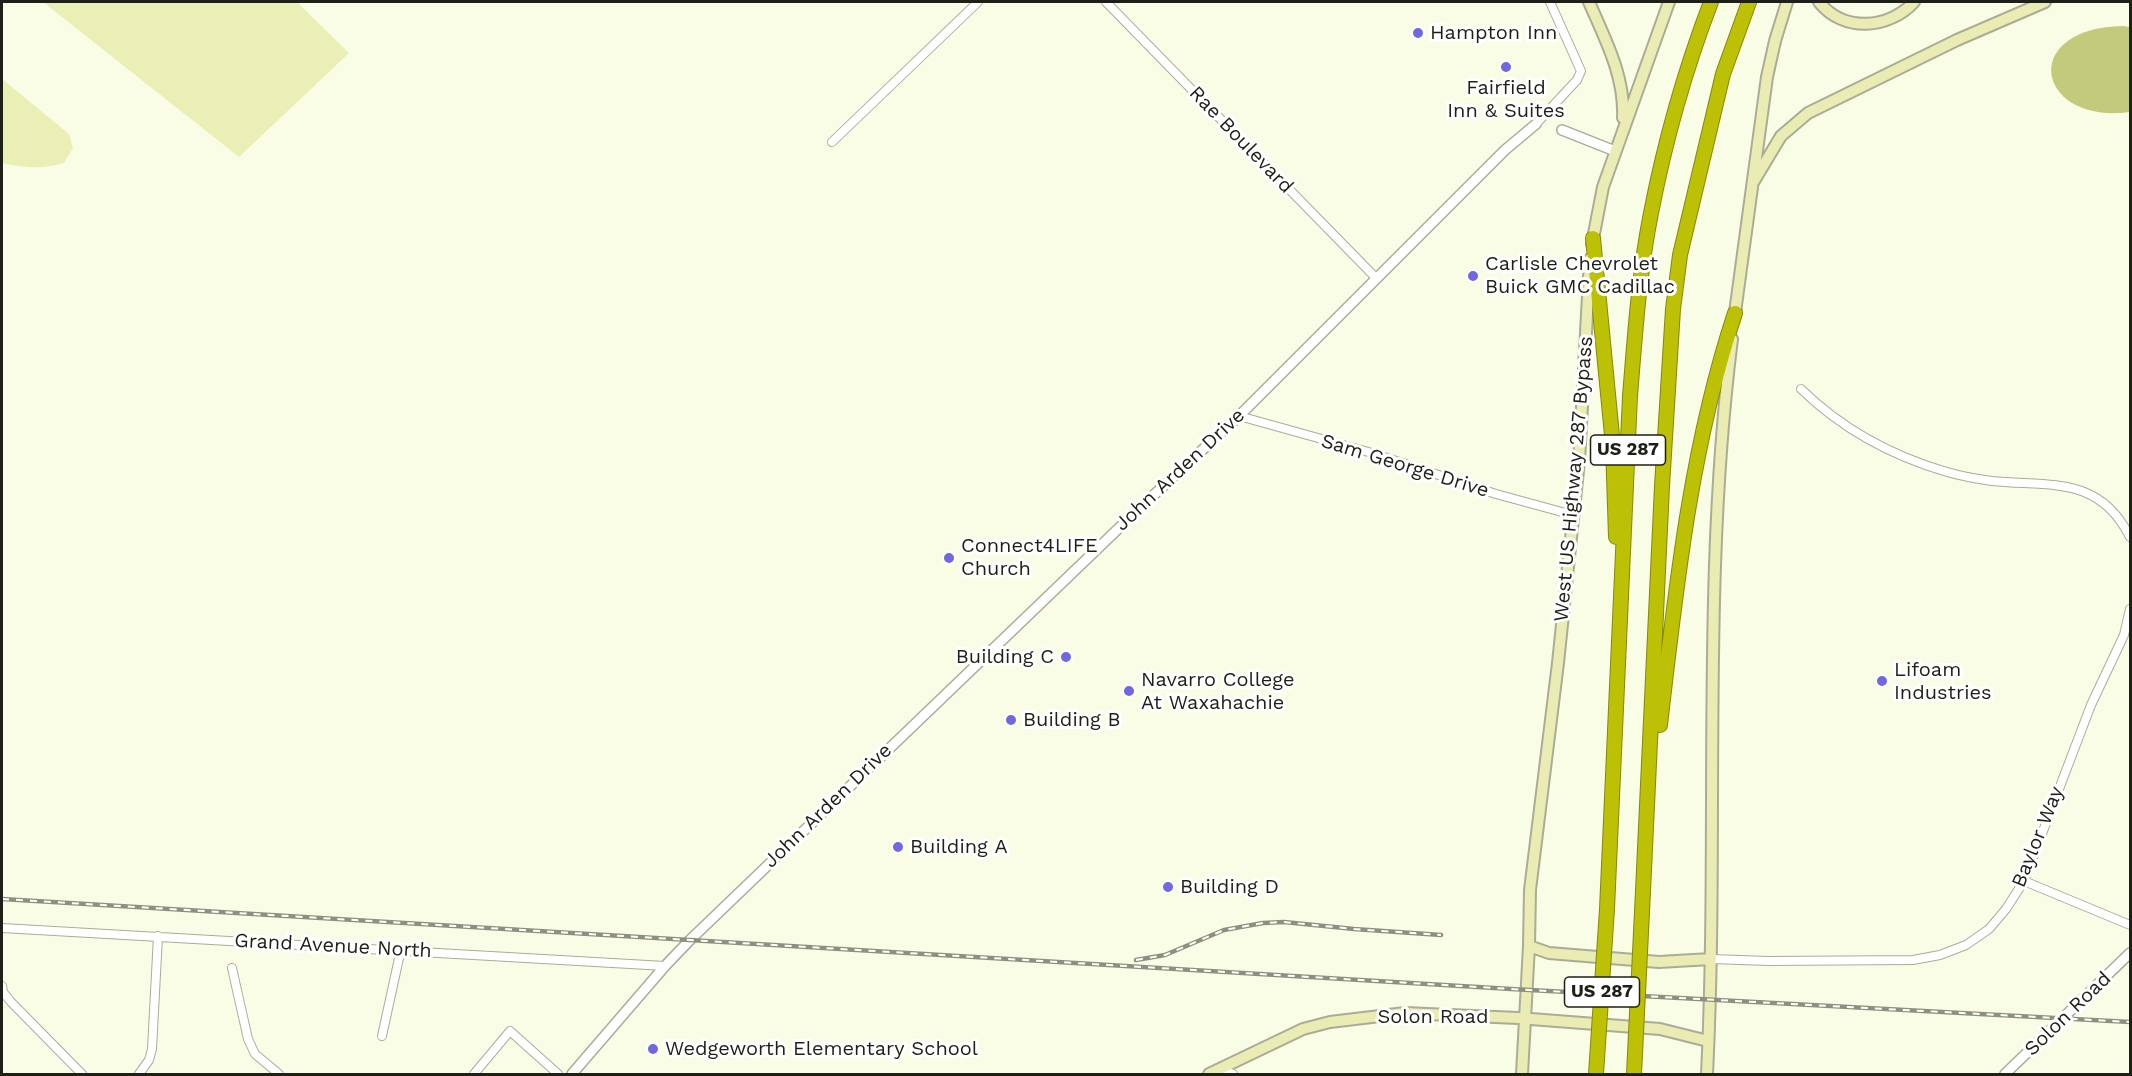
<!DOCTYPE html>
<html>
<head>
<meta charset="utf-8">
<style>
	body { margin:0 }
	#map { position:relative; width:2132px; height:1076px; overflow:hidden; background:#fafde5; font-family:"Work Sans",sans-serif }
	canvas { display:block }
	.frame { position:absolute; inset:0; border:3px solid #1e1f16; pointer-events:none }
</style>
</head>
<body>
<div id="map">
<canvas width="2132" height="1076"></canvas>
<div class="frame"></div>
</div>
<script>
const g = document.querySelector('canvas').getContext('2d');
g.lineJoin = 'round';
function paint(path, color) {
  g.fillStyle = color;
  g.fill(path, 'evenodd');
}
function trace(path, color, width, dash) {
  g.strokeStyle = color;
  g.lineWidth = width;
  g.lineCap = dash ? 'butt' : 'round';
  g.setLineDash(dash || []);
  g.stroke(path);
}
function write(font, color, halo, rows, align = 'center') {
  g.font = font + ' "Work Sans",sans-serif';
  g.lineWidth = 6;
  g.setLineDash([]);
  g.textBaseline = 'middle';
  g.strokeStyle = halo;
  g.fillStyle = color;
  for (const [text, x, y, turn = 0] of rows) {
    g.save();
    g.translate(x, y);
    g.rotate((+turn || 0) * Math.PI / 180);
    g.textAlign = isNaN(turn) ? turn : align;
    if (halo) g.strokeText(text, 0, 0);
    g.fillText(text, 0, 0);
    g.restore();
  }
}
const green = new Path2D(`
	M43 2H297L349 53 239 157Z
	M2 79 69 134 73 148 64 163C42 169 24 168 2 163Z`);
const water = new Path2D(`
	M2123 26 2130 27V112C2036 125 2017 28 2123 26Z`);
const minor = new Path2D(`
	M1106 2 1376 278
	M1536 124 1577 80 1581 71 1550 2
	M832 142 978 2
	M1801 389C1842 429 1892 456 1947 472 1961 476 1977 479 1992 481 2050 487 2099 475 2130 537
	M1239 416 1372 453 1496 494 1573 515
	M2024 881 2130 925
	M2 928 665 966
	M1711 959 1769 961 1913 960 1940 955 1966 945 1989 929 2006 909 2024 881 2091 705 2124 635 2130 609
	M232 968 248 1039 255 1054 279 1074
	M2 986 3 992 11 1002 82 1074
	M382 1036 401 949
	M1221 1069 1233 1074
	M139 1074 149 1060 152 1049 158 936
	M474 1074 510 1031 558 1074`);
const tertiary = new Path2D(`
	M1562 130 1615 151
	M572 1074 665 966 690 940 1144 504 1239 416 1505 150 1536 124
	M2005 1074 2130 953`);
const secondary = new Path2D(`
	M1589 2C1605 39 1625 76 1623 118
	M1819 2C1844 33 1889 29 1914 2
	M1754 181 1781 136 1808 113 1957 40 2045 2
	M1592 244 1603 187 1669 2
	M1734 320 1767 77 1775 41 1787 2
	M1529 946 1549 953 1659 962 1711 959
	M1209 1074 1303 1029 1330 1022 1405 1013 1518 1018 1660 1029 1708 1041
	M1522 1074 1529 946 1530 890 1558 663 1579 461 1590 259
	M1707 1074C1719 830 1701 583 1732 339`);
const motorway = new Path2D(`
	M1593 238 1613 446 1616 537
	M1660 725C1676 587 1691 446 1735 313
	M1607 909 1630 396C1635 335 1639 273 1651 213 1665 141 1685 70 1711 2
	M1642 912 1662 486 1673 309 1680 255 1723 74 1749 2`);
const rail = new Path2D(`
	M2 899 1511 989 2130 1022
	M1136 960 1165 955 1224 930 1263 923 1284 922 1354 929 1441 935`);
const motorwayBridge = new Path2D(`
	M1596 1074 1607 909
	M1634 1074 1642 912`);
const markers = [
	[1418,33,6,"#7067e1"],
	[1506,67,6,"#7067e1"],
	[1473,276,6,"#7067e1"],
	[949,558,6,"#7067e1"],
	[1066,657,6,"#7067e1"],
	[1882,681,6,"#7067e1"],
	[1129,691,6,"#7067e1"],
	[1011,720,6,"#7067e1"],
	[898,847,6,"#7067e1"],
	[1168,887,6,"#7067e1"],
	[653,1049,6,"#7067e1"]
];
const shields = [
	[1628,450,75],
	[1602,992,75]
];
const shieldNames = [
	["US 287",1628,450],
	["US 287",1602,992]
];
const poiNames = [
	["Hampton Inn",1430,33],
	["Fairfield",1506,88,"center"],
	["Inn & Suites",1506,111,"center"],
	["Carlisle Chevrolet",1485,264],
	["Buick GMC Cadillac",1485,287],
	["Connect4LIFE",961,546],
	["Church",961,569],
	["Building C",1054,657,"right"],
	["Lifoam",1894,670],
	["Industries",1894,693],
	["Navarro College",1141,680],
	["At Waxahachie",1141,703],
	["Building B",1023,720],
	["Building A",910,847],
	["Building D",1180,887],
	["Wedgeworth Elementary School",665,1049]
];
const streetNames = [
	["Rae Boulevard",1241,140,46],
	["Sam George Drive",1405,466,17],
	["John Arden Drive",1180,470,-43],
	["West US Highway 287 Bypass",1574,479,-85],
	["John Arden Drive",828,806,-44],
	["Baylor Way",2038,837,-68],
	["Grand Avenue North",333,946,3],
	["Solon Road",2068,1014,-44],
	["Solon Road",1433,1017]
];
paint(green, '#eaefb5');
paint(water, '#c4ca7b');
trace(minor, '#aaad96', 10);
trace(tertiary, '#aaad96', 12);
trace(secondary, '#aaad96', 14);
trace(motorway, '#85880c', 16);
trace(minor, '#fff', 8);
trace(tertiary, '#fff', 9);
trace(secondary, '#ebecb4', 10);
trace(motorway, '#bcc106', 14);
trace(rail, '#8e907f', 4.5);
trace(rail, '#fff', 2, [7]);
trace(motorwayBridge, '#85880c', 16, []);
trace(motorwayBridge, '#bcc106', 14);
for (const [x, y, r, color] of markers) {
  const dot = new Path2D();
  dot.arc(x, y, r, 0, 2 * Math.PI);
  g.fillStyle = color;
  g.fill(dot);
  trace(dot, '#fff', 2);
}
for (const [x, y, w] of shields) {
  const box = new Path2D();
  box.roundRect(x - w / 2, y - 15, w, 30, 4.5);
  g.fillStyle = '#fff';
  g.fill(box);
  trace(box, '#1e1f16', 1.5);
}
write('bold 18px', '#1e1f16', null, shieldNames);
write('20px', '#1e1f16', '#fff', poiNames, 'left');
write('20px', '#1e1f16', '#fff', streetNames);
</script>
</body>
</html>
